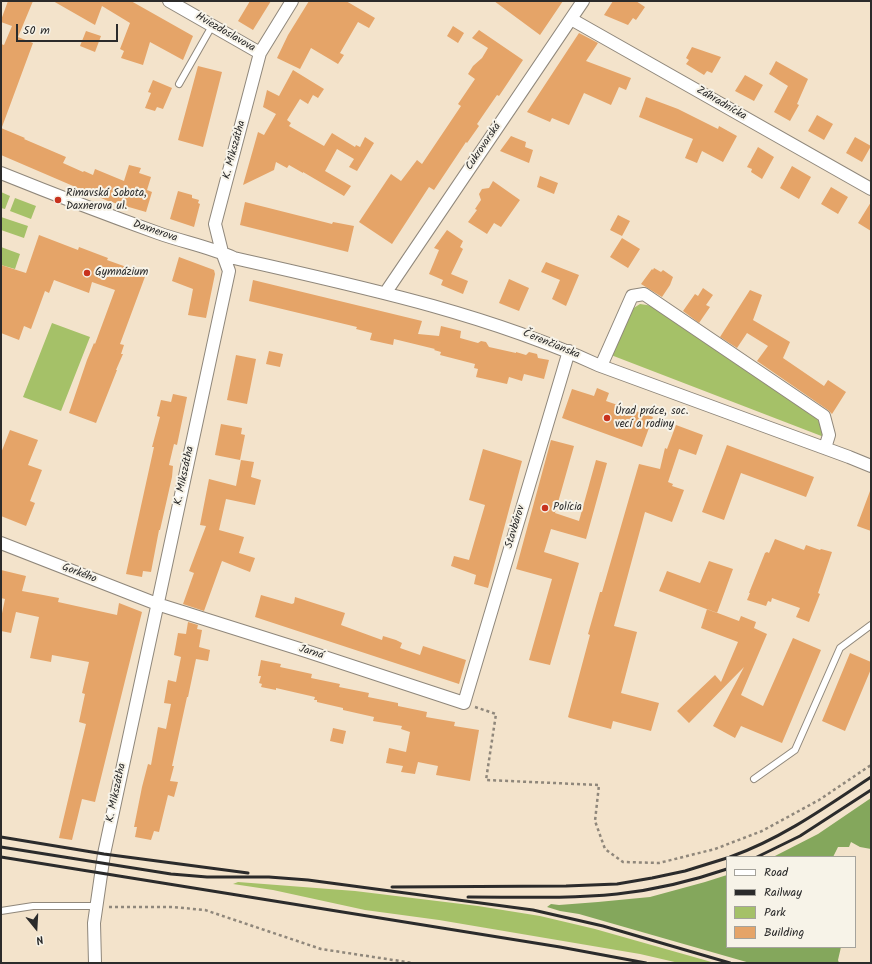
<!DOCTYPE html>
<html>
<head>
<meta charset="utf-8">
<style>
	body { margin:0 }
	#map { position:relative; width:872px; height:964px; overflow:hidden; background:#f3e3cb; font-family:Kalam,sans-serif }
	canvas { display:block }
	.frame { position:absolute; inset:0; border:2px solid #2b2b2b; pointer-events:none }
	.legend { position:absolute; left:726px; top:856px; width:130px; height:92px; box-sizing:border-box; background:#f7f3e8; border:1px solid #a5a39c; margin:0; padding:5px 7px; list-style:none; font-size:12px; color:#2b2b2b }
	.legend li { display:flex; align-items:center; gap:8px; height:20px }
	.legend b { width:20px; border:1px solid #a5a39c }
	.north { position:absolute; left:16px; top:908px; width:40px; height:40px; -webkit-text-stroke:3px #f7f3e8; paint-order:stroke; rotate:162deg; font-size:11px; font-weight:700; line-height:16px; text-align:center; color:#2b2b2b }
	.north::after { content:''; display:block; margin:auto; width:14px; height:18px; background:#2b2b2b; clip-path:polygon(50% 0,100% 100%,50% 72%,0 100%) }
	.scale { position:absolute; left:16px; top:24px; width:102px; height:18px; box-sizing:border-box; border:2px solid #2b2b2b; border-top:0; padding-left:5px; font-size:12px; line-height:14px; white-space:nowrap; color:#2b2b2b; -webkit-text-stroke:3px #f7f3e8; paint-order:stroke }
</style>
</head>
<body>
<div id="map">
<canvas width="872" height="964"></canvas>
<div class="frame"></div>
<ul class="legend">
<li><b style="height:5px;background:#fff"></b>Road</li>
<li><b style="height:5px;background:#2b2b2b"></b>Railway</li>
<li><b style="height:11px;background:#a5c168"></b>Park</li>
<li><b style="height:11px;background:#e5a468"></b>Building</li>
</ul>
<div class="north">N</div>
<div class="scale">50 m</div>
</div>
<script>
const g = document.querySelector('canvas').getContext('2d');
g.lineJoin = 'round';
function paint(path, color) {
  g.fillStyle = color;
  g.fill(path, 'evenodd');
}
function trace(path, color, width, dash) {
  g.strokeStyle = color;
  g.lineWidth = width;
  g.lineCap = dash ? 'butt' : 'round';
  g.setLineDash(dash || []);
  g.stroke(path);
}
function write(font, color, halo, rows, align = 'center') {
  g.font = font + ' Kalam,sans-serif';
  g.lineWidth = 4;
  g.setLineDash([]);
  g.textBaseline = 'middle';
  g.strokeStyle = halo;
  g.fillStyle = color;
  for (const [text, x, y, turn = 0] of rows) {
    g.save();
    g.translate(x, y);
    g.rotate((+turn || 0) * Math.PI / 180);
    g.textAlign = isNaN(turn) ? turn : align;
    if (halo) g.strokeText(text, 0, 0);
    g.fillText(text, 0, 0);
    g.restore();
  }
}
const green = new Path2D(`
	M1 192 10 196 5 209 1 208Z
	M15 198 36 206 31 219 10 211Z
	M1 217 28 226 24 238 1 230Z
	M1 247 20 254 15 269 1 265Z
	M640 304 653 306 811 413C819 420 823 426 824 437L611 355 629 311Z
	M52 323 90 337 61 411 23 397Z
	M238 882 355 891 478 906 540 916 595 929 715 963H679L640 954 439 920 365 910 273 890 233 884Z`);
const forest = new Path2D(`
	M871 798V849L860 847 851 842 849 847H838L833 857H773L818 834Z
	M727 875V947H841L838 960 839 963H750L579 914 560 911 547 907 551 904 559 905 598 902 650 897 705 882Z`);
const building = new Path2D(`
	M8 1H33L18 37 33 43 2 127 1 126V44L4 45 12 26 1 22V20Z
	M53 1H131L193 36 183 60 150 42 143 65 121 58 124 51 120 49 130 23 102 6 95 25Z
	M250 1H271L253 30 238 21Z
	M309 1H346L375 18 369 28 358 22 340 53 344 55 338 64 311 48 300 69 277 58 288 35Z
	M494 1H563L540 35Z
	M613 1H636L645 7 636 20 633 18 628 25 604 15Z
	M453 26 464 33 458 43 447 36Z
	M479 30 523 60 499 96 497 95 477 124 479 126 467 143 466 142 434 190 429 187 392 244 359 222 391 174 401 181 417 160 422 164 461 106 458 104 475 79 468 74 473 66 482 58 488 48 472 38Z
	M86 31 101 36 95 52 80 46Z
	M579 33 598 43 586 61 631 78 626 90 619 87 611 105 584 93 569 125 552 118 550 122 527 112Z
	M692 47 721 57 712 73 707 71 704 75 686 64 689 60 686 58Z
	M776 61 808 79 797 104 799 105 790 121 774 112 788 86 769 74Z
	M198 66 222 72 203 147 178 140Z
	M293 70 324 89 318 98 313 95 308 104 300 99 287 120 291 123 289 126 324 146 332 133 355 147 356 145 360 147 365 137 374 143 357 171 349 167 354 159 337 149 325 171 351 186 344 196 303 172V173L289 165 287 168 276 162 274 170 243 185 258 132 264 135 276 114 263 107 267 90 279 96Z
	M745 75 763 85 754 101 735 91Z
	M153 80 172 88 163 109 157 107 155 111 145 108 151 93 148 92Z
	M646 97 678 109 718 129 719 126 737 136 723 162 702 151 697 163 685 158 693 139 639 117Z
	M817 115 833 124 824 140 808 131Z
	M1 128 25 138 24 139 66 157 63 163 83 172 84 171 93 175 95 169 124 181 129 165 141 168 139 173 151 177 147 190 152 192 146 212 108 201 1 155Z
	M511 136 526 142 525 147 533 150 529 163 500 151Z
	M855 137 871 146 862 162 846 153Z
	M758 147 774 157 762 179 751 172 752 169 747 167Z
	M792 166 811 177 799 199 780 188Z
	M540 176 558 183 554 194 537 187Z
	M493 181 520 200 501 227 494 223 487 234 468 222 477 210 475 209 481 200 479 194 482 189 489 188Z
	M831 187 848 197 838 214 821 204Z
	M178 191 192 195V198L199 200 198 203 200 204 194 227 170 219Z
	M245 202 332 224 333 222 354 226 348 252 240 225Z
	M871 202V231L858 223Z
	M618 215 630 221 622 236 610 230Z
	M447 230 463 241 460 247 463 249 451 274 468 281 463 294 441 285 443 280 429 274 439 250 434 248Z
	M39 235 78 250 79 247 108 258 107 260 146 274 120 344 124 345 121 354H123L116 370H117L96 423 69 413 87 360 94 343 95 344 115 290 92 282 89 293 54 280 49 293 45 291 31 329 24 326 19 340 1 333V265L26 273Z
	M622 238 640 249 628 268 610 257Z
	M179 257 214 270 215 274 206 318 188 315 193 289 172 281Z
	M546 262 579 275 566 306 552 299 560 280 541 272Z
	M654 268 661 272 663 270 673 277 670 285 662 297 641 284 652 269 653 270Z
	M509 279 529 288 519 311 499 303Z
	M253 280 422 321 418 334 439 336 441 326 461 331 460 338 478 343 481 341 486 342 489 347 516 353V352L526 355 529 352 537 354 538 358 549 360 544 379 524 374 522 381 509 377 507 384 476 377 478 369 474 368 475 364 440 355 441 352 434 350 435 349 394 339 393 345 370 340 372 333 356 329 357 327 249 301Z
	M703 288 713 295 706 305 710 307 699 323 683 311 695 294 698 296Z
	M750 290 762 295 753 320 790 342 783 358 824 386 828 380 846 392 832 414 828 410 757 361 768 346 747 333 737 348 720 337Z
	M269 351 283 354 280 367 266 364Z
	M236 355 256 359 247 404 227 400Z
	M597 388 609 393 606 401 653 417 642 447 562 418 572 389 594 396Z
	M173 394 187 397 177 445 174 444 169 465 173 466 172 477 160 530H159L151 572 143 571 142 577 126 574 154 447H152L160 417 157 416 161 400 171 402Z
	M221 424 242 428 241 434 245 435 240 460 215 455Z
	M676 425 703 435 696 455 679 449 668 482 673 484 672 486 684 490 672 522 645 512 614 626 637 632 621 693 659 703 651 731 613 721 611 729 570 718 568 717 590 635 588 634 600 592H602L639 464 660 469 665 448 667 449Z
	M10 430 38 440 28 465 42 470 30 501 35 503 26 526 1 516V453Z
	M551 440 574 446 555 513 579 521 596 460 607 463 586 539 551 529 544 552 579 563 550 665 529 660 552 579 516 569Z
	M727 445 814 477 806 497 741 473 724 520 702 512Z
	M483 449 522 461 488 588 474 584 476 575 451 566 454 556 469 560 485 505 469 500Z
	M241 460 254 462 251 477 261 480 255 505 226 499 219 530 244 537 239 553 255 558 250 572 222 561 204 611 183 604 194 573 189 571 206 526 200 525 209 479 236 486Z
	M870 491 871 492V531L857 526Z
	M775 539 804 550 806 545 820 550 821 549 832 552 818 593 820 594 809 622 796 617 800 608 772 598 771 602 768 601 766 606 747 600 750 593H749L765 553 767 552 769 553Z
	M709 561 733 569 717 613 659 591 667 571 700 583Z
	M1 570 26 576 22 591 59 598 58 602 117 615 119 603 142 612 95 802 82 799 72 840 59 838 86 724 79 722 85 694 82 693 89 662 52 655 51 662 30 658 39 617 16 612 11 633 1 631V618L5 599 1 598Z
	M261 595 292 604 294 603 295 597 345 613 341 625 382 640 383 636 396 640 402 643 400 648 420 655 423 646 466 660 459 684 255 617Z
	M707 609 739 621 741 616 756 622 754 628 767 634 741 695 763 706 793 638 821 650 782 743 741 726 735 738 713 726 744 667 689 723 677 711 715 675 721 682 738 642 701 628Z
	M188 622 198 625 197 629 202 630 199 647 210 650 208 661 196 659 188 697H187L172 766H174L170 781 178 782 174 797 168 795 159 832 154 831 151 840 135 837 137 827H134L142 787 148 764 151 765 158 727 166 729 171 704 164 703 168 680 176 682 181 657 174 655 178 633 186 634Z
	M850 653 871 662V669L845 731 822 721Z
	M261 660 281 664 280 667 312 674 311 678 340 684 339 687 369 693 368 697 398 703V706L427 712 426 717 455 722 454 726 479 730 470 781 436 775 438 766 418 762 415 774 401 772 403 766 386 763 389 748 406 752 410 732 401 729 402 726 373 721 374 717 343 710V708L317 702V700H314L315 697 276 688V690L261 687 262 684 259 683 261 676H258Z
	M333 728 346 731 343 744 330 741Z`);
const path = new Path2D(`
	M475 707 496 714 486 780 599 785 595 821 605 849 623 862 659 863 715 849 762 831 819 800 871 765
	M109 907H172L205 910 321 949 413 963`);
const service = new Path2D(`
	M179 84 212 26
	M754 779 795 750 840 648 871 625
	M1 911 33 906H96`);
const minor = new Path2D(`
	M169 1 260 53
	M571 19 871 189
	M1 173C53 194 105 214 158 233 183 242 210 247 234 258 357 286 482 312 598 365L849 457 871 466
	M386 292 583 1
	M601 366 632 296 644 294 824 416 829 435 825 448
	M1 543 157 604 306 651 464 703 569 351
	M95 963 94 923 104 854 229 271 222 252 215 224 260 53 292 1`);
const rail = new Path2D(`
	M1 837 104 854 248 873
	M1 847 171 874 207 877H269L308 880 533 910 603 926 730 963
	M1 857 560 947 646 963
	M730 857C781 839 826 807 871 777
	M757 857 800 836 871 790
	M392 887 566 886 617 884 652 878 685 871 727 858
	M468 897C518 897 568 899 617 894 655 890 692 881 727 869`);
const markers = [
	[58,200,4,"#c8321e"],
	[87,273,4,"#c8321e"],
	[607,418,4,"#c8321e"],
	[545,508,4,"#c8321e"]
];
const streetNames = [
	["Hviezdoslavova",225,33,30],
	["Záhradnícka",721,104,30],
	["Cukrovarská",484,147,-56],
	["K. Mikszátha",235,150,-75],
	["Daxnerova",155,232,19],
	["Čerenčianska",551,345,22],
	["K. Mikszátha",185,476,-78],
	["Stavbárov",516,527,-73],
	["Gorkého",79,574,21],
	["Jarná",311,653,18],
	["K. Mikszátha",117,793,-78]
];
const poiNames = [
	["Rimavská Sobota,",66,194],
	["Daxnerova ul.",66,207],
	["Gymnázium",95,273],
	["Úrad práce, soc.",615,412],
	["vecí a rodiny",615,425],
	["Polícia",553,508]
];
paint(green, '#a5c168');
paint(forest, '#84a75c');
paint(building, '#e5a468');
trace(service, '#8f877b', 8);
trace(minor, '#8f877b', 14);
trace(path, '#8f877b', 2.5, [3, 3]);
trace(service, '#fff', 6);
trace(minor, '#fff', 12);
trace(rail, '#2b2b2b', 3);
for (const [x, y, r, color] of markers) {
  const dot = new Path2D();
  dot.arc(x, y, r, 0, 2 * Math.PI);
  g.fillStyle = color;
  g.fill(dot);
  trace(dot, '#f7f3e8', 1.5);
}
write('11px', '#2b2b2b', '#f7f3e8', streetNames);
write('11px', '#2b2b2b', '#f7f3e8', poiNames, 'left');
</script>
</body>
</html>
